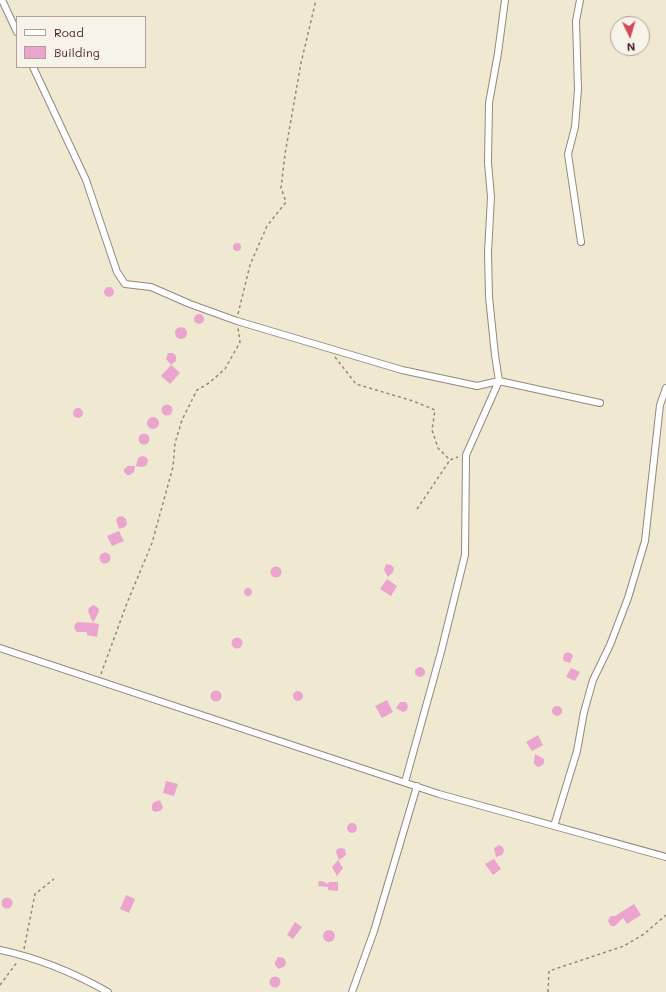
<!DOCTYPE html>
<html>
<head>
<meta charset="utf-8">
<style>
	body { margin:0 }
	#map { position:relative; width:666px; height:992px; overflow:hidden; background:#eee9d0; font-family:Mali,sans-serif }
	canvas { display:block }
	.legend { position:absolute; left:16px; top:16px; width:130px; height:52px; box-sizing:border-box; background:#f7f3e8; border:1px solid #b29e9c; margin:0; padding:5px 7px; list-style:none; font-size:12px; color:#4a1f2b }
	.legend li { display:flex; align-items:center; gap:8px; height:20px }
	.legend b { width:20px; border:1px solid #b29e9c }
	.north { position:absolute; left:610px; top:16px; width:40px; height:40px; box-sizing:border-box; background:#f7f3e8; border:1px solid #b29e9c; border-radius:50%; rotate:175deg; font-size:11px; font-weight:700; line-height:16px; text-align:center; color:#4a1f2b }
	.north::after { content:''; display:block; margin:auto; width:14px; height:18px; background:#d1495b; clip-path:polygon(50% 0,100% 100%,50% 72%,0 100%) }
</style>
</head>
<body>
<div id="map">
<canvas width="666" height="992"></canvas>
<ul class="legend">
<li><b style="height:5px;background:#fff"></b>Road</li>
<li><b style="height:11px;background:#eba4cd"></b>Building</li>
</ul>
<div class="north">N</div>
</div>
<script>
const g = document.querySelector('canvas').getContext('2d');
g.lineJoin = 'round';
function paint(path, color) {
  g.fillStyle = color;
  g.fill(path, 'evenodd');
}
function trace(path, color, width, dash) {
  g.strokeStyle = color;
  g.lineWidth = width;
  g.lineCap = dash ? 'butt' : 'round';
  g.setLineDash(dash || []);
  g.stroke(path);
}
const building = new Path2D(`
	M233 247a4 4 0 1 1 8 0a4 4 0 1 1-8 0Z
	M104 292a5 5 0 1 1 10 0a5 5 0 1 1-10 0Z
	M194 319a5 5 0 1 1 10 0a5 5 0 1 1-10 0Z
	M175 333a6 6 0 1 1 12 0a6 6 0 1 1-12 0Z
	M168 353H173L176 356V361L171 365 166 359Z
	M171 365 180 373 170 384 161 376Z
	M161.5 410a5.5 5.5 0 1 1 11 0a5.5 5.5 0 1 1-11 0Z
	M73 413a5 5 0 1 1 10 0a5 5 0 1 1-10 0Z
	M147 423a6 6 0 1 1 12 0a6 6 0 1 1-12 0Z
	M138.5 439a5.5 5.5 0 1 1 11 0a5.5 5.5 0 1 1-11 0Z
	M142 456 146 457 148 460 147 465 142 467 136 466 138 458Z
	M128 466H135L134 472 130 475H127L124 472V469Z
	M122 516 126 519 127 524 125 527 119 529 116 520 118 517Z
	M119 531 124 541 112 546 107 536Z
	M99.5 558a5.5 5.5 0 1 1 11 0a5.5 5.5 0 1 1-11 0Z
	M386 564 391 565 394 568 393 572 388 577 384 570Z
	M270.5 572a5.5 5.5 0 1 1 11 0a5.5 5.5 0 1 1-11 0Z
	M387 579 397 586 391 596 380 589Z
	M244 592a4 4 0 1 1 8 0a4 4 0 1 1-8 0Z
	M94 605 98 608 99 611 93 623 99 624 97 637 87 635V632H77L74 628 75 624 78 622 93 623 88 611 89 608Z
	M231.5 643a5.5 5.5 0 1 1 11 0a5.5 5.5 0 1 1-11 0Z
	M568 652 572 654 573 656 570 663 564 661 563 658 564 654Z
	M415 672a5 5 0 1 1 10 0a5 5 0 1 1-10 0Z
	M571 668 580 672 575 681 566 677Z
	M210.5 696a5.5 5.5 0 1 1 11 0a5.5 5.5 0 1 1-11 0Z
	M293 696a5 5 0 1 1 10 0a5 5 0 1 1-10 0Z
	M387 700 393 712 382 718 375 706Z
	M400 702H405L407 703 408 707 406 711 403 712 396 708Z
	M552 711a5 5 0 1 1 10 0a5 5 0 1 1-10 0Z
	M538 735 543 745 532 751 526 742Z
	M535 754 544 759V763L541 766 538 767 534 764V761Z
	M166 781 178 784 174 796 163 793Z
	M160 800 163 808 160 811 155 812 152 810V805L154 802Z
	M347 828a5 5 0 1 1 10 0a5 5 0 1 1-10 0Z
	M499 845 503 847 504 851 502 855 496 857 494 848Z
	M341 848 345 849 346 854 345 856 339 860 336 852 337 849Z
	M494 859 501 869 493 875 485 864Z
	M338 860 343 868 337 876 332 867Z
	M319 881H322L328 884 329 882H338V891L328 890V887L318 886Z
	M126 895 135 899 129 913 120 909Z
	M1.5 903a5.5 5.5 0 1 1 11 0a5.5 5.5 0 1 1-11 0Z
	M634 904 641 915 627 924 623 918 615 926H611L609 923 608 920 611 916H615Z
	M295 922 302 927 293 939 287 935Z
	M323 936a6 6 0 1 1 12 0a6 6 0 1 1-12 0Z
	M278 957 284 958 286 962 285 966 279 969 275 965V962Z
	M269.5 982a5.5 5.5 0 1 1 11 0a5.5 5.5 0 1 1-11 0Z`);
const path = new Path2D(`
	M238 314 250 265 267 226 286 202 281 188 285 154 301 63 316 0
	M335 357 356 384 413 401 435 410 432 430 438 448 450 460 458 457
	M417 509 450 460
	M101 674 127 603 152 543 173 467 175 443 182 420 197 390 209 383 225 369 240 342 238 328
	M24 949 35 894 54 879
	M0 985 18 961
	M548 992 549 971 624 946 644 934 666 915`);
const street = new Path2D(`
	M2 0 17 32
	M580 0 576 21 578 89 575 127 568 154 581 242
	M33 67 86 180 117 272 125 284 151 287 190 304 237 321 402 370 477 386 499 381 600 403
	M0 648 439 794 666 857
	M405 782 441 652 465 555 466 455 499 381 495 355 489 297 488 252 491 197 488 163 489 103 498 53 505 0
	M554 826 577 751 584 712 593 680 610 645 628 598 645 541 660 405 666 388
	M0 950C38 958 74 973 108 992
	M352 992 374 931 417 786`);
paint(building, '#eba4cd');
trace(street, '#9c847e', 8);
trace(path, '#9c847e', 1.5, [3, 3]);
trace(street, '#fff', 6);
</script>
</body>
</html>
